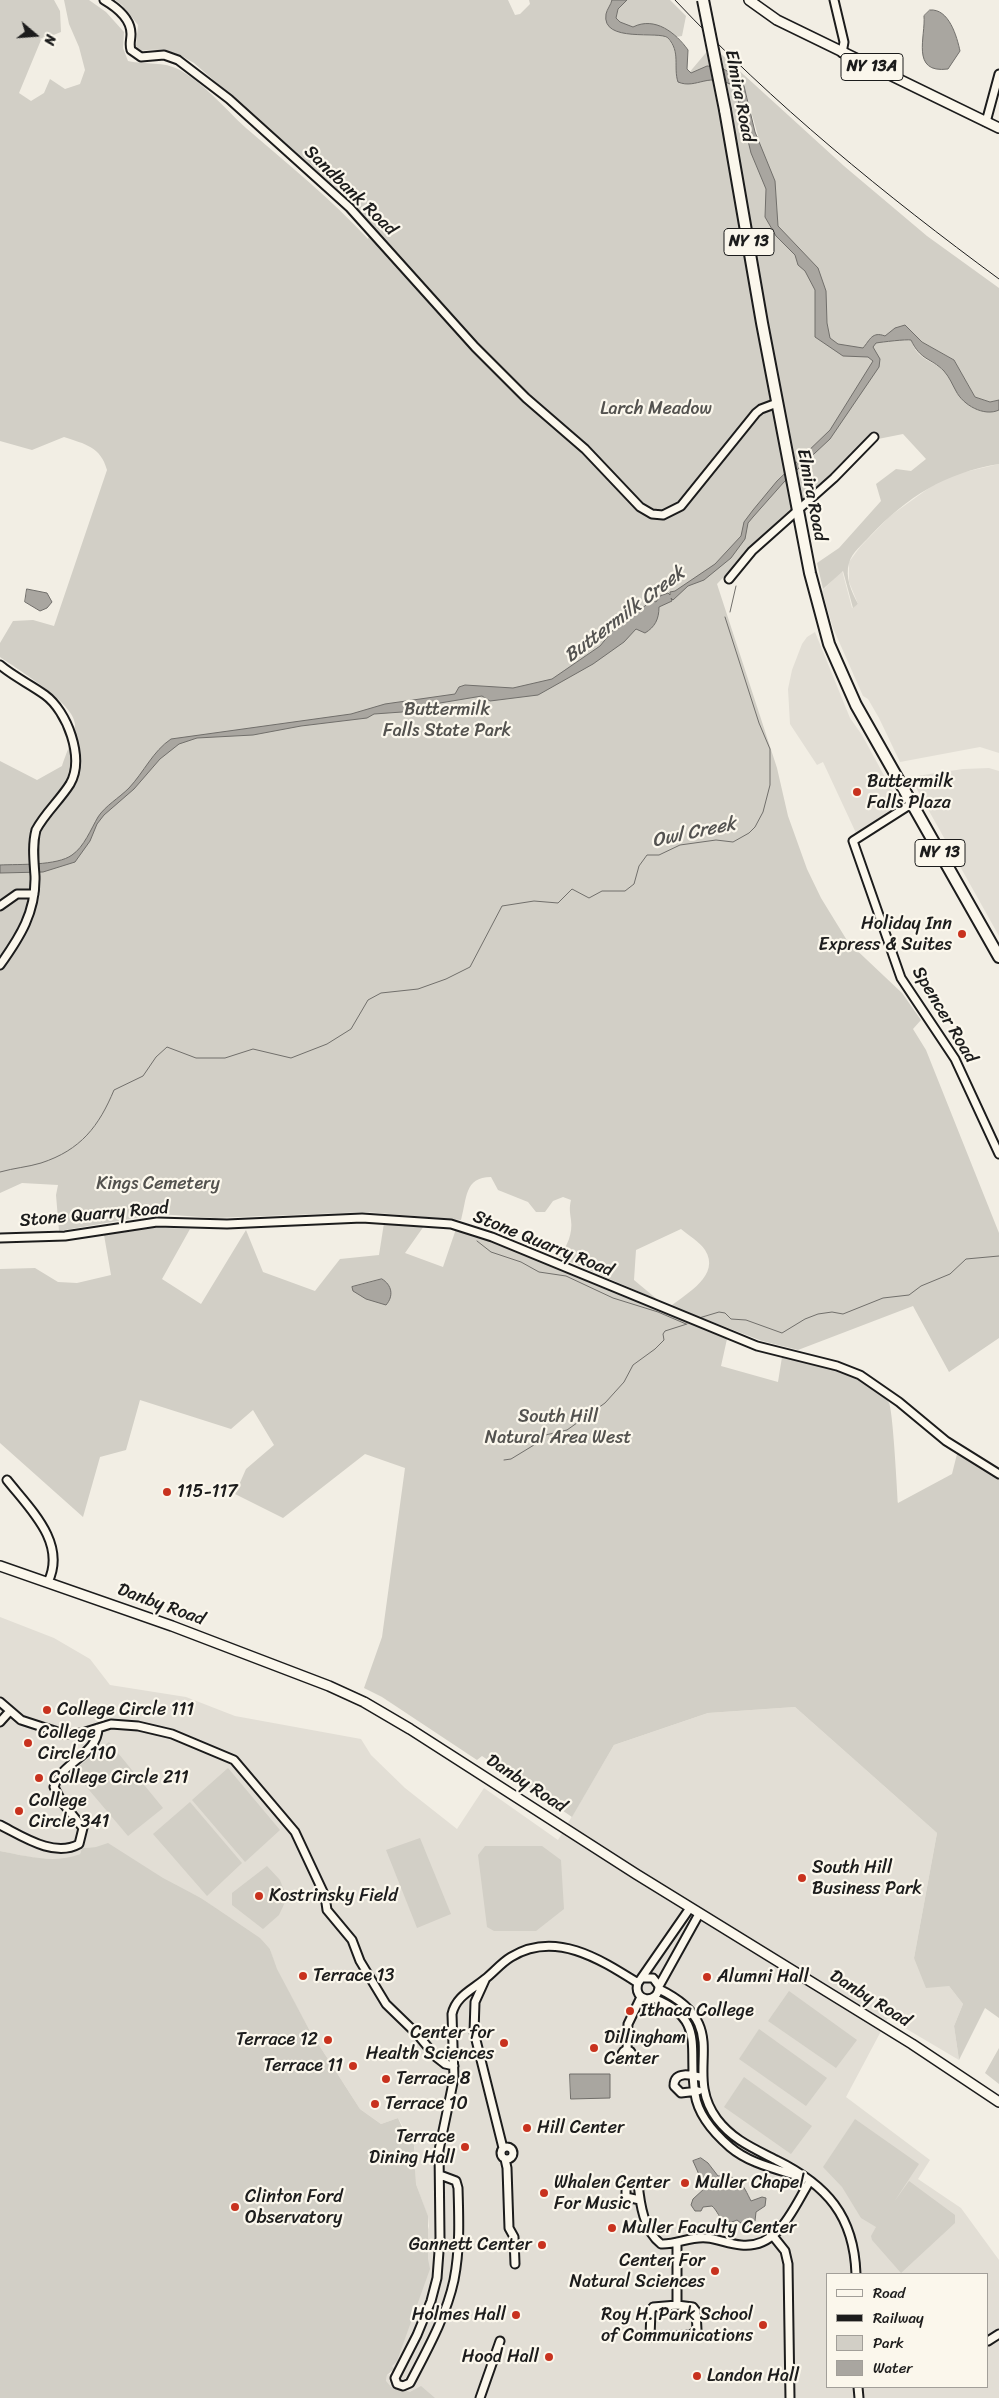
<!DOCTYPE html>
<html>
<head>
<meta charset="utf-8">
<style>
	body { margin:0 }
	#map { position:relative; width:999px; height:2398px; overflow:hidden; background:#f2eee4; font-family:Sriracha,sans-serif }
	canvas { display:block }
	.legend { position:absolute; left:826px; top:2273px; width:162px; height:115px; box-sizing:border-box; background:#fbf7ec; border:1px solid #a29f99; margin:0; padding:6px 9px; list-style:none; font-size:15px; color:#1c1c1c }
	.legend li { display:flex; align-items:center; gap:10px; height:25px }
	.legend b { width:25px; border:1px solid #a29f99 }
	.north { position:absolute; left:10px; top:10px; width:50px; height:50px; -webkit-text-stroke:4px #fbf7ec; paint-order:stroke; rotate:108deg; font-size:14px; font-weight:700; line-height:20px; text-align:center; color:#1c1c1c }
	.north::after { content:''; display:block; margin:auto; width:18px; height:22px; background:#1c1c1c; clip-path:polygon(50% 0,100% 100%,50% 72%,0 100%) }
</style>
</head>
<body>
<div id="map">
<canvas width="999" height="2398"></canvas>
<ul class="legend">
<li><b style="height:6px;background:#fbf7ec"></b>Road</li>
<li><b style="height:6px;background:#1c1c1c"></b>Railway</li>
<li><b style="height:14px;background:#d2cfc6"></b>Park</li>
<li><b style="height:14px;background:#a9a6a0"></b>Water</li>
</ul>
<div class="north">N</div>
</div>
<script>
const g = document.querySelector('canvas').getContext('2d');
g.lineJoin = 'round';
function paint(path, color) {
  g.fillStyle = color;
  g.fill(path, 'evenodd');
}
function trace(path, color, width, dash) {
  g.strokeStyle = color;
  g.lineWidth = width;
  g.lineCap = dash ? 'butt' : 'round';
  g.setLineDash(dash || []);
  g.stroke(path);
}
function write(font, color, halo, rows, align = 'center') {
  g.font = font + ' Sriracha,sans-serif';
  g.lineWidth = 4.5;
  g.setLineDash([]);
  g.textBaseline = 'middle';
  g.strokeStyle = halo;
  g.fillStyle = color;
  for (const [text, x, y, turn = 0] of rows) {
    g.save();
    g.translate(x, y);
    g.rotate((+turn || 0) * Math.PI / 180);
    g.textAlign = isNaN(turn) ? turn : align;
    if (halo) g.strokeText(text, 0, 0);
    g.fillText(text, 0, 0);
    g.restore();
  }
}
const built = new Path2D(`
	M999 464V753L980 747 900 762 879 718 868 699 863 696 833 628 822 591 842 570 852 608 858 604 849 582V562L860 547 890 516 936 483 956 474Z
	M815 632 850 718 862 735 898 801 899 809 856 833 823 762 817 765 790 724 788 689 792 670 802 644 807 637Z
	M989 768 999 771V936L910 777 963 769Z
	M0 1617 54 1638 90 1659 110 1685 186 1697 235 1716 361 1739 371 1755 405 1788 457 1829 484 1788 558 1840 614 1745 708 1713 795 1707 937 1833 914 1958 949 1986 963 2004 954 2026 959 2060 888 2018 846 2097 930 2160 918 2179 961 2208 999 2260V2398H411L386 2390V2381L387 2375 393 2373 392 2366 429 2226 428 2217 416 2184 415 2147 398 2118 381 2124 360 2109 310 2031 276 1969 270 1949 201 1898 96 1847 82 1848 80 1854 69 1859 34 1858 0 1851ZM828 2274H988V2387H828Z`);
const green = new Path2D(`
	M0 0H54L60 11 61 32 41 40 19 93 31 101 44 93 50 79 65 89 80 84 85 70 79 47 69 24 64 0H89L106 12 124 32 123 48 128 61C147 65 163 61 180 70 206 85 224 108 246 128 288 164 331 199 368 239L372 225 349 199 194 63C172 50 163 48 139 51L136 46 138 25 122 5 115 0H508L515 15 520 14 530 4 529 0H611L615 17 618 9 627 0H670L686 16 682 36 676 37 664 28 660 34C674 40 676 52 677 65L688 74 710 48 718 93 731 72 724 68 721 54 844 166 927 236 999 288V400L990 402 975 397 954 360 922 342 907 328C910 336 912 346 918 353 924 360 937 364 944 371 959 386 958 406 984 410 989 411 994 413 999 410V464C945 473 908 496 870 536 863 544 852 552 849 563 845 577 851 591 858 604L853 608 843 571 823 589 817 563 839 548 881 501 876 484 896 469 911 471 926 459 903 434 878 439 873 436 746 554 717 584 777 768 788 816 807 869 821 898 848 942 902 993 921 1020 913 1029 926 1050 999 1233V1338L949 1372 913 1306 798 1350 762 1341 671 1306C687 1293 721 1275 705 1250 700 1242 688 1235 681 1229L636 1250 634 1280 658 1300 559 1257C567 1247 573 1233 571 1220 570 1212 569 1208 571 1200L563 1197 553 1201 545 1212H536L528 1202 498 1190 491 1177C464 1177 467 1199 461 1220L366 1212 215 1218 159 1214 59 1231 56 1195 58 1185 22 1183 0 1193V761L37 780 62 766C65 756 75 734 75 724 74 703 17 669 0 657V643L13 621 33 620 54 626 107 470C101 447 85 444 64 437L32 450 0 441ZM744 86 758 136 751 138 741 97Z
	M384 1223 424 1226 405 1253 443 1267 456 1229 480 1235 727 1339 721 1366 778 1382 782 1357C818 1365 868 1368 889 1403 893 1411 897 1488 898 1503L952 1474 957 1454 980 1465 999 1479V2018L985 2008 959 2060 954 2026 963 2004 949 1986 926 1988 914 1958 937 1833 795 1707 708 1713 614 1745 572 1817 482 1756 477 1760 382 1697 364 1688 382 1637 405 1468 365 1454 283 1518 235 1494 246 1469 274 1445 253 1410 231 1429 140 1400 126 1450 100 1457 83 1517 0 1443V1269L35 1268 58 1282 77 1283 111 1275 104 1235 146 1227 190 1229 162 1279 201 1304 246 1230 263 1272 315 1291 340 1259 379 1255Z
	M109 1742 163 1808 128 1836 73 1771Z
	M228 1768 280 1830 245 1862 192 1800Z
	M190 1802 242 1863 207 1896 153 1834Z
	M420 1838 451 1914 417 1928 386 1850Z
	M108 1843 163 1878 201 1898 260 1938 270 1949 277 1969 310 2031 360 2109 381 2124 398 2118 404 2131 414 2139 416 2184 428 2216V2259L430 2269 397 2361 392 2366 394 2369 387 2375 386 2381 391 2387 410 2392 421 2386 435 2398H0V1851C26 1856 55 1864 80 1854L82 1848 96 1847Z
	M485 1846H542L561 1860 564 1909 536 1931H494L487 1927 478 1855Z
	M267 1866 280 1880 287 1898 279 1915 263 1929 232 1905V1893Z
	M789 1991 857 2040 836 2068 768 2021Z
	M759 2029 827 2078 806 2106 739 2059Z
	M999 2048V2084L985 2073Z
	M744 2077 812 2126 791 2154 724 2107Z
	M855 2119 919 2164 894 2202 909 2181 955 2215V2223L901 2273 872 2240 871 2236 876 2227 861 2218 842 2187 823 2167Z`);
const water = new Path2D(`
	M612 0H627L618 9 616 18 620 22 633 27C655 16 676 33 688 50L687 69 691 73 707 66 721 67 739 79 744 86 755 132 775 181 778 226 818 268 826 291 827 323 830 338 838 344 863 348C870 340 872 331 885 336L895 328 905 325 922 342 954 360 975 397 990 402 999 400V410C984 417 963 405 956 391 952 384 950 378 944 371 930 357 921 361 911 340 907 339 882 342 876 343L873 347 880 359 879 367 830 439 784 482 753 517 748 523 745 539 731 558 704 580 688 586 673 600 671 598 672 601 659 607C659 619 655 627 645 633L636 629 624 642 593 664 538 695 490 701 482 696 434 704 416 711 374 714 367 718 301 726 253 735 197 738 179 744 160 759 134 789 104 815 97 824 90 841 75 862 43 872 0 873V865C19 864 57 866 72 855 84 847 91 829 98 817 105 806 119 798 129 788 144 772 153 751 171 739L351 714 385 704 455 694 459 687 465 685 513 688 552 679 600 646 622 619 640 610 652 600 656 602 660 596 668 593 670 595V592L675 591 715 564 741 536 744 522 753 510 777 481 830 430 873 361 868 357 843 356 815 337V290L805 271 798 265 795 255 776 236 765 217 766 189 751 153 735 87C709 70 697 90 678 82 673 67 681 52 668 38 660 30 601 44 606 14 607 9 611 5 612 0Z
	M930 10C949 8 957 37 960 51L948 69C910 74 926 36 924 16Z
	M27 589 47 593 52 602 47 608 40 611 25 602Z
	M382 1279C392 1285 394 1296 386 1305L366 1299 353 1291 352 1287Z
	M570 2074H610V2098L571 2099Z
	M701 2158 708 2163 718 2176C739 2174 743 2185 751 2201L762 2197 766 2198 765 2206 756 2212 755 2221 746 2227 737 2220C720 2228 721 2214 712 2206L703 2207 701 2211H695L691 2205 693 2199 705 2188 693 2161Z`);
const stream = new Path2D(`
	M730 612 736 586
	M0 1172C14 1168 28 1167 41 1163 81 1150 99 1126 114 1090L143 1076 156 1057 167 1047 196 1058H225L253 1049 291 1058 327 1044 351 1029 368 1000 381 993 418 989 446 979 470 967 502 906 534 901 558 903 572 889 589 898 602 891H625L634 884 639 866 647 855H659L680 845 716 840 733 842 749 833 755 827 763 812 770 785V749L759 723 725 617
	M477 1241 491 1252 521 1262 539 1272 566 1276 613 1298 658 1312 686 1324
	M699 1318 719 1312 725 1313 731 1319 746 1320 782 1333 805 1319 818 1314 832 1312 843 1314 883 1298 909 1295 921 1286 950 1274 966 1259 999 1256
	M504 1460 511 1459 534 1445 541 1436 567 1430 605 1403 624 1382 633 1365 655 1349 664 1340 663 1334 665 1331 687 1324`);
const minor = new Path2D(`
	M104 0C116 7 131 19 131 34 131 40 129 44 131 50L141 57 164 55 178 60 229 99 350 208 475 347 526 398 585 449 640 507 652 514 663 515 681 506 756 413 761 409 777 403
	M834 0 844 42 842 53
	M986 122 999 74
	M729 579 752 551 834 478 874 437
	M0 665C14 677 30 684 45 695 67 711 85 758 70 784 60 800 45 813 36 830 32 845 34 861 35 876 36 912 20 937 0 965
	M911 804 853 841 901 978 955 1059 999 1154
	M0 906 17 894H34
	M0 1238 65 1236 157 1222 227 1224 362 1218 451 1224 492 1237 757 1346 837 1366 860 1375 899 1402 946 1441 999 1474
	M7 1480C30 1509 67 1543 48 1582
	M0 1702 21 1720 64 1734 82 1733 111 1724 138 1726 172 1734 234 1760 295 1832 325 1896 327 1910 352 1940 360 1961 386 2004 418 2035 436 2057 445 2064 454 2066
	M0 1722 9 1712
	M0 1825C22 1836 54 1858 79 1844L83 1828 62 1802 54 1787C61 1762 98 1755 98 1728
	M643 1978H653L659 1986C659 2005 632 2002 638 1983L690 1908
	M485 1980 475 2002 474 2032 503 2148
	M659 1986 699 1914
	M659 1989C737 2027 680 2069 717 2119 733 2140 753 2148 776 2160 827 2185 854 2216 856 2274
	M653 1998C708 2019 687 2050 695 2094 698 2115 715 2134 730 2147 750 2164 777 2169 801 2177
	M622 2055a5 5 0 1 1 10 0a5 5 0 1 1-10 0Z
	M627 2050 628 2024 641 1997
	M698 2091 681 2093 674 2086C674 2070 692 2075 703 2078
	M501 2153a6 6 0 1 1 12 0a6 6 0 1 1-12 0Z
	M505 2159 507 2168 509 2228 514 2237 515 2264
	M440 2175 456 2181 458 2188C459 2219 460 2250 454 2280 446 2317 427 2350 410 2383L403 2386 397 2384 395 2378 417 2335 431 2301 437 2278 440 2238 439 2150 454 2078 452 2014C456 1996 472 1990 485 1979 494 1972 501 1963 511 1957 555 1930 600 1959 638 1983
	M640 2200 626 2197V2185L638 2183C640 2204 644 2231 661 2244 676 2245 691 2236 707 2238 718 2239 729 2244 741 2245 779 2249 793 2208 810 2181
	M773 2236 785 2251 788 2264 790 2398
	M677 2242V2305
	M677 2305 693 2307 696 2311 697 2330 691 2335 650 2337 651 2311 653 2307Z
	M988 2341 999 2334
	M858 2387 859 2398
	M480 2398 500 2341`);
const major = new Path2D(`
	M749 0 777 20 999 128
	M0 1566 172 1626 329 1686 364 1702 410 1729 636 1874 912 2044 999 2102`);
const highway = new Path2D(`
	M725 110 762 323 810 573 829 644 856 705 999 957`);
const rail = new Path2D(`
	M675 0C773 104 885 195 999 279`);
const highwayBridge = new Path2D(`
	M703 0 725 110`);
const markers = [
	[857,792,5,"#c8321e"],
	[962,934,5,"#c8321e"],
	[167,1492,5,"#c8321e"],
	[47,1710,5,"#c8321e"],
	[28,1743,5,"#c8321e"],
	[39,1778,5,"#c8321e"],
	[19,1811,5,"#c8321e"],
	[802,1878,5,"#c8321e"],
	[259,1896,5,"#c8321e"],
	[303,1976,5,"#c8321e"],
	[707,1977,5,"#c8321e"],
	[630,2011,5,"#c8321e"],
	[328,2040,5,"#c8321e"],
	[504,2043,5,"#c8321e"],
	[594,2048,5,"#c8321e"],
	[353,2066,5,"#c8321e"],
	[386,2079,5,"#c8321e"],
	[375,2104,5,"#c8321e"],
	[527,2128,5,"#c8321e"],
	[465,2147,5,"#c8321e"],
	[685,2183,5,"#c8321e"],
	[544,2193,5,"#c8321e"],
	[235,2207,5,"#c8321e"],
	[612,2228,5,"#c8321e"],
	[542,2245,5,"#c8321e"],
	[715,2271,5,"#c8321e"],
	[516,2315,5,"#c8321e"],
	[763,2325,5,"#c8321e"],
	[549,2357,5,"#c8321e"],
	[697,2376,5,"#c8321e"]
];
const shields = [
	[872,67,62],
	[749,242,50],
	[940,853,50]
];
const shieldNames = [
	["NY 13A",872,67],
	["NY 13",749,242],
	["NY 13",940,853]
];
const streetNames = [
	["Elmira Road",739,96,79],
	["Sandbank Road",350,191,44],
	["Elmira Road",811,495,79],
	["Spencer Road",944,1015,59],
	["Stone Quarry Road",94,1215,-5],
	["Stone Quarry Road",543,1244,22],
	["Danby Road",161,1605,20],
	["Danby Road",526,1784,33],
	["Danby Road",870,1999,32]
];
const parkNames = [
	["Larch Meadow",656,409],
	["Buttermilk",447,710],
	["Falls State Park",447,731],
	["Kings Cemetery",158,1184],
	["South Hill",558,1417],
	["Natural Area West",558,1438]
];
const poiNames = [
	["Buttermilk",867,782],
	["Falls Plaza",867,803],
	["Holiday Inn",952,924,"right"],
	["Express & Suites",952,945,"right"],
	["115-117",177,1492],
	["College Circle 111",57,1710],
	["College",38,1733],
	["Circle 110",38,1754],
	["College Circle 211",49,1778],
	["College",29,1801],
	["Circle 341",29,1822],
	["South Hill",812,1868],
	["Business Park",812,1889],
	["Kostrinsky Field",269,1896],
	["Terrace 13",313,1976],
	["Alumni Hall",717,1977],
	["Ithaca College",640,2011],
	["Center for",494,2033,"right"],
	["Health Sciences",494,2054,"right"],
	["Dillingham",604,2038],
	["Center",604,2059],
	["Terrace 12",318,2040,"right"],
	["Terrace 11",343,2066,"right"],
	["Terrace 8",396,2079],
	["Terrace 10",385,2104],
	["Hill Center",537,2128],
	["Terrace",455,2137,"right"],
	["Dining Hall",455,2158,"right"],
	["Whalen Center",554,2183],
	["For Music",554,2204],
	["Muller Chapel",695,2183],
	["Clinton Ford",245,2197],
	["Observatory",245,2218],
	["Muller Faculty Center",622,2228],
	["Gannett Center",532,2245,"right"],
	["Center For",705,2261,"right"],
	["Natural Sciences",705,2282,"right"],
	["Holmes Hall",506,2315,"right"],
	["Roy H. Park School",753,2315,"right"],
	["of Communications",753,2336,"right"],
	["Hood Hall",539,2357,"right"],
	["Landon Hall",707,2376]
];
const waterNames = [
	["Buttermilk Creek",625,615,-37],
	["Owl Creek",694,833,-12]
];
paint(built, '#e2ded5');
paint(green, '#d2cfc6');
paint(water, '#a9a6a0');
trace(water, '#716f6b', 1);
trace(stream, '#716f6b', 1);
trace(minor, '#1c1c1c', 11);
trace(major, '#1c1c1c', 12);
trace(highway, '#1c1c1c', 14);
trace(minor, '#fbf7ec', 7);
trace(major, '#fbf7ec', 9);
trace(highway, '#fbf7ec', 10);
trace(rail, '#1c1c1c', 1);
trace(highwayBridge, '#1c1c1c', 14, []);
trace(highwayBridge, '#fbf7ec', 10);
for (const [x, y, r, color] of markers) {
  const dot = new Path2D();
  dot.arc(x, y, r, 0, 2 * Math.PI);
  g.fillStyle = color;
  g.fill(dot);
  trace(dot, '#fbf7ec', 2);
}
for (const [x, y, w] of shields) {
  const box = new Path2D();
  box.roundRect(x - w / 2, y - 13.5, w, 27, 4);
  g.fillStyle = '#fbf7ec';
  g.fill(box);
  trace(box, '#1c1c1c', 1);
}
write('bold 16px', '#1c1c1c', null, shieldNames);
write('18px', '#1c1c1c', '#fbf7ec', streetNames);
write('18px', '#53524f', '#fbf7ec', parkNames);
write('18px', '#1c1c1c', '#fbf7ec', poiNames, 'left');
write('italic 19px', '#545351', '#fbf7ec', waterNames);
</script>
</body>
</html>
